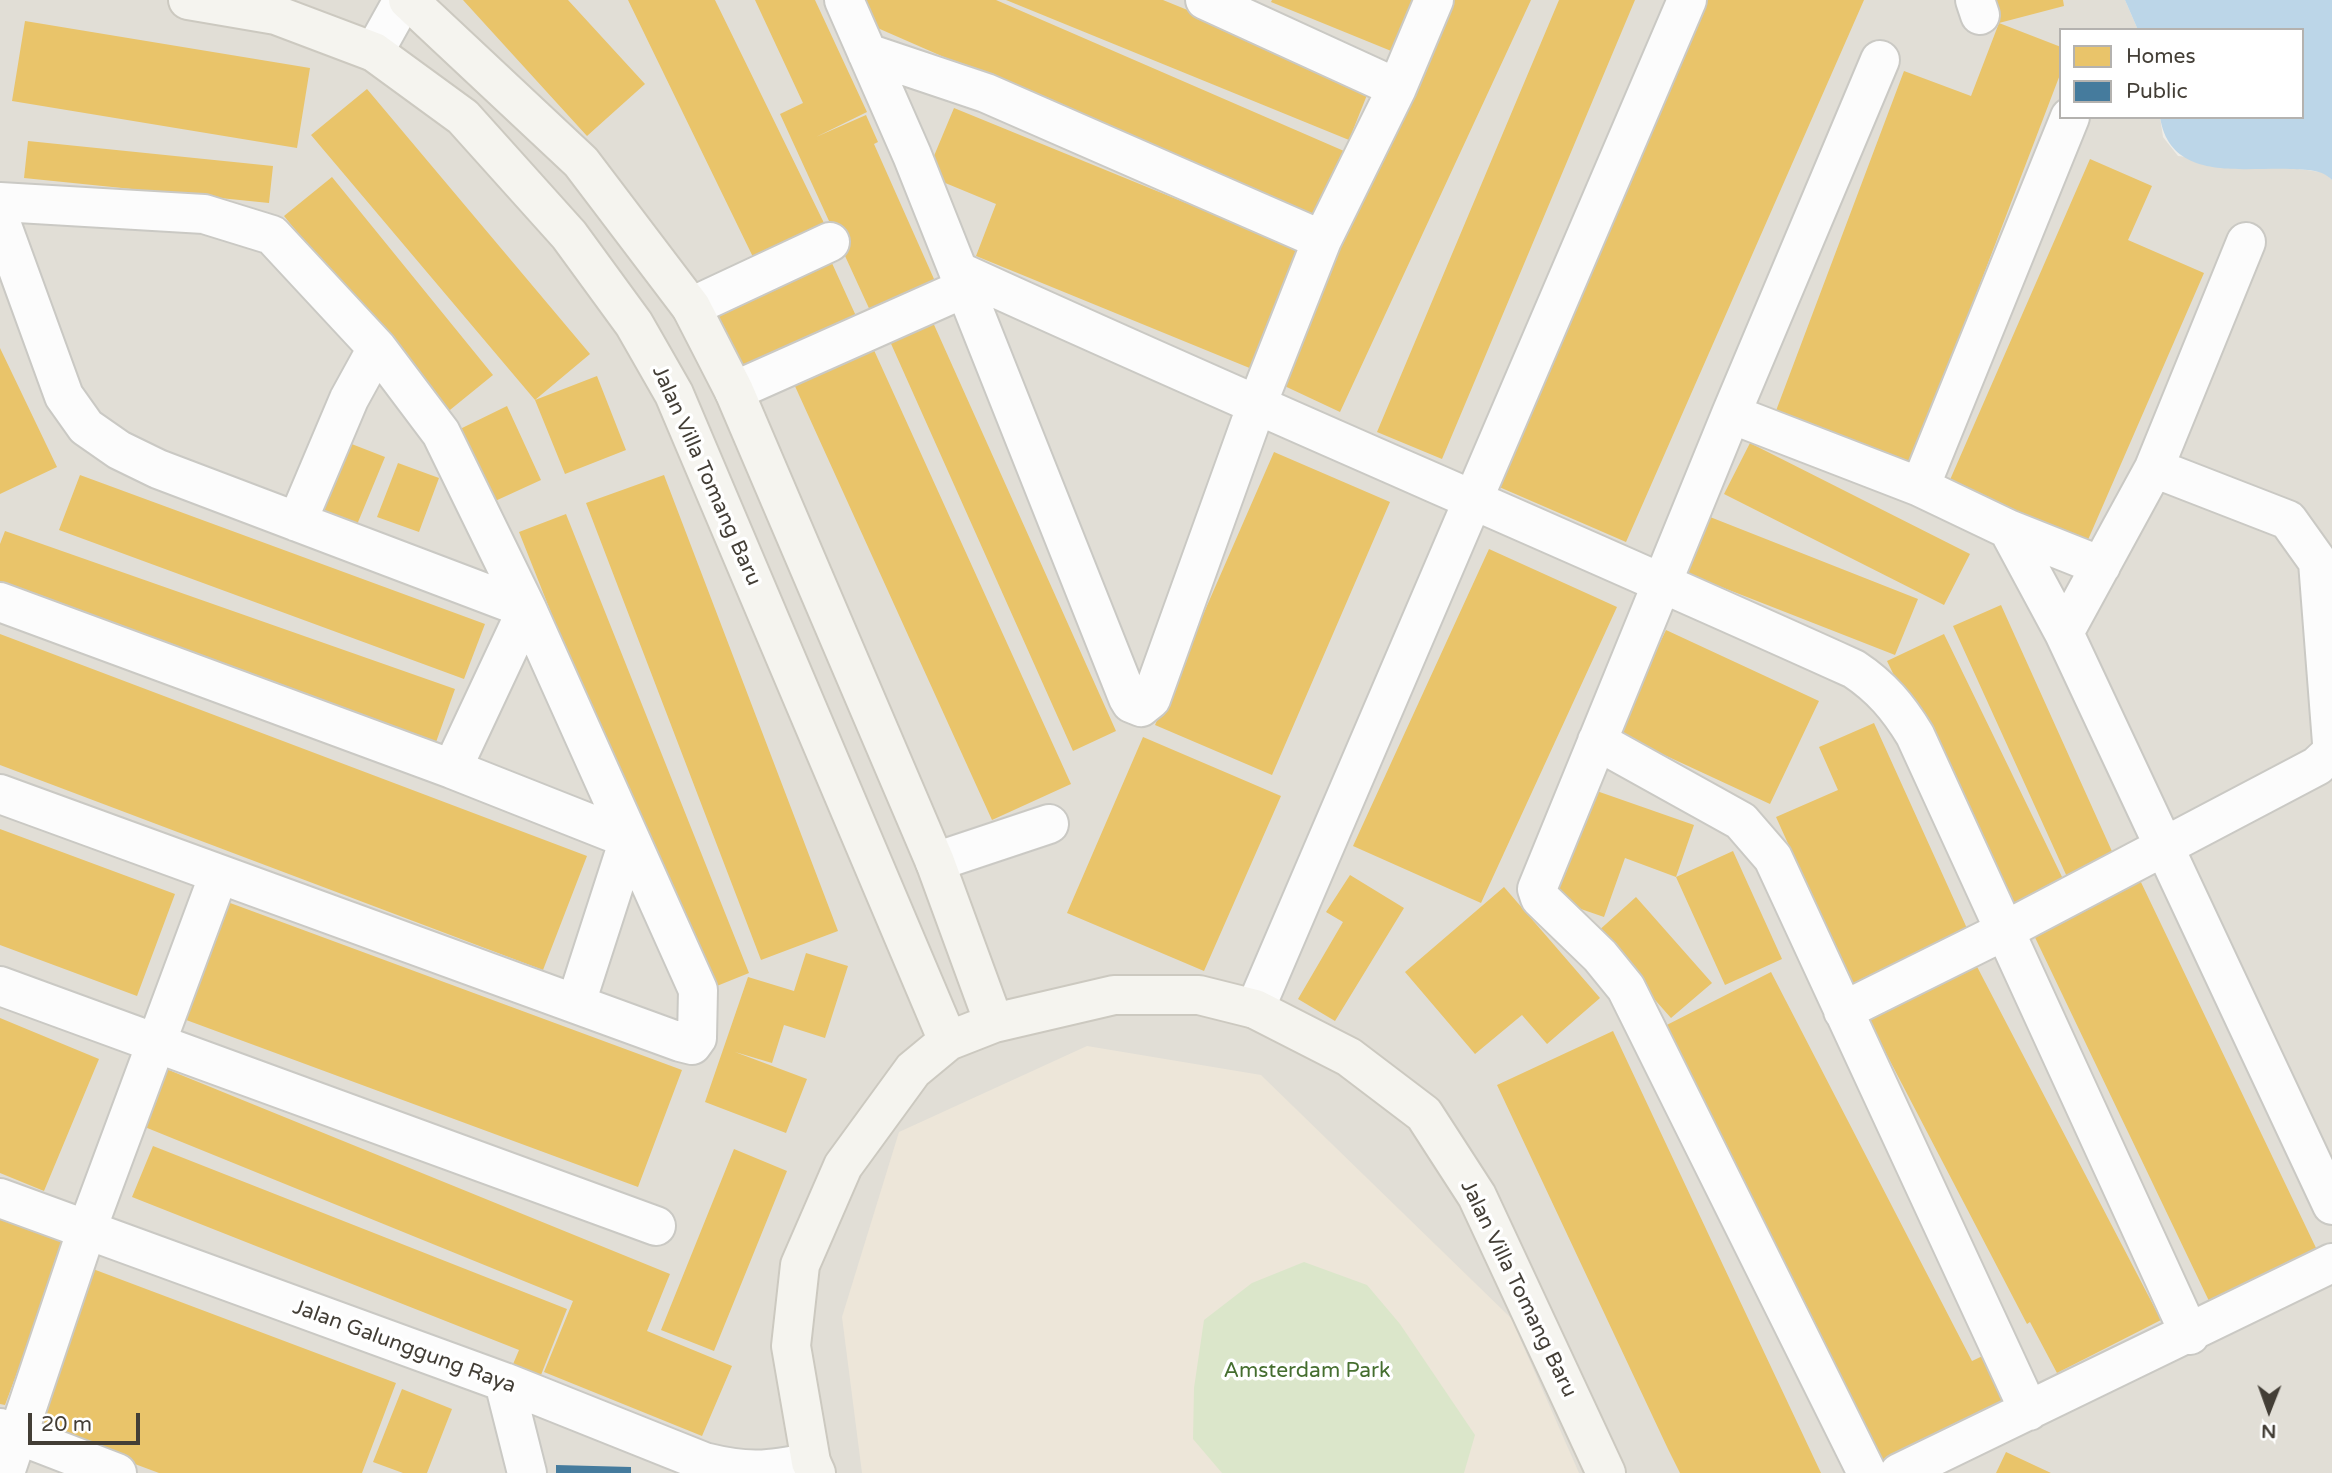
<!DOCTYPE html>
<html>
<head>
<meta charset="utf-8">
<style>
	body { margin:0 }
	#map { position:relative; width:2332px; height:1473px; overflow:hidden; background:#eeede8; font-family:"Varela Round",sans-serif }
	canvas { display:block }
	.legend { position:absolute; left:2059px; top:28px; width:245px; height:91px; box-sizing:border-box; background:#fff; border:2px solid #b4b2af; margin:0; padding:9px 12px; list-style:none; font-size:21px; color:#433e36 }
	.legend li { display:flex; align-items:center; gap:14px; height:35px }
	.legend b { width:35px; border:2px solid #b4b2af }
	.north { position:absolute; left:2234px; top:1375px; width:70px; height:70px; -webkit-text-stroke:5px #fff; paint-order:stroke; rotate:181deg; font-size:19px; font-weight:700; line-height:28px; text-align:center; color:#433e36 }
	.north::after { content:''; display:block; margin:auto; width:24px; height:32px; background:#433e36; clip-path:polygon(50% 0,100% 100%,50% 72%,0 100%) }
	.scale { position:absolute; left:28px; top:1413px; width:112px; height:32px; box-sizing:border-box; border:4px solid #433e36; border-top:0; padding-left:9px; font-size:21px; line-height:24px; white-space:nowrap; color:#433e36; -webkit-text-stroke:5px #fff; paint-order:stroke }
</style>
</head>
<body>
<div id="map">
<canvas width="2332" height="1473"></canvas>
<ul class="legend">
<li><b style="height:19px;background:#e9c46a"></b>Homes</li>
<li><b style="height:19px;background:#457b9d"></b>Public</li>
</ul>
<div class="north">N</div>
<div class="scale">20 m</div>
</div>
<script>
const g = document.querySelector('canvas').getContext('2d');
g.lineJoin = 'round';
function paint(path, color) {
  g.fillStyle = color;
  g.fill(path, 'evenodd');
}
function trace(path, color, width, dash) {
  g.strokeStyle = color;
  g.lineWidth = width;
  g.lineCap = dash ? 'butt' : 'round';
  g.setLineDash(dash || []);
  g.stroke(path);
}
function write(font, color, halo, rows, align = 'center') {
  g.font = font + ' "Varela Round",sans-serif';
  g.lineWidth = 7;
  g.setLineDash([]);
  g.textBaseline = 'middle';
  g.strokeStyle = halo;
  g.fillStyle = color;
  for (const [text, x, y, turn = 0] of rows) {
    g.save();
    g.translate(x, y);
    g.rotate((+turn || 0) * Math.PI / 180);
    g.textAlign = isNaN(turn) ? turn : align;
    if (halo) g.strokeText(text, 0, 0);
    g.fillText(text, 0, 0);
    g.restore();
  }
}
const residential = new Path2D(`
	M0 0H2125L2138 30H2061V117H2160L2163 137 2178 156 2307 170 2326 173 2332 180V1473H0Z`);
const commercial = new Path2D(`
	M1087 1046 1261 1075 1511 1318 1579 1473H862L842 1317 899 1132Z`);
const green = new Path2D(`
	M1304 1262 1367 1285 1400 1324 1475 1435 1464 1473H1222L1193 1439 1194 1388 1204 1320 1252 1283Z`);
const water = new Path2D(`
	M2125 0H2332V180C2322 169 2306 170 2291 169 2241 167 2170 182 2160 117H2302V30H2138Z`);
const homes = new Path2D(`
	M463 0H568L645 84 587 136Z
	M628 0H715L824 223 753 257Z
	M755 0H815L867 112 816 137 866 115 878 142 874 144 938 288 873 317 780 114 803 103Z
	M866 0H996L1344 151 1314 219 857 19Z
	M1006 0H1163L1371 85 1349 140Z
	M1272 0H1423L1401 55 1271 2Z
	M1453 0H1531L1340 412 1276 382Z
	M1559 0H1635L1442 459 1377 432Z
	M1703 0H1864L1626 542 1490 483Z
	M1992 0H2063L2064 6 1999 23Z
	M25 21 310 68 297 148 12 101Z
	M1999 23 2061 47V72L1907 475 1771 424 1904 71 1971 96Z
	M367 89 590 354 535 400 597 376 626 450 565 474 535 400 311 135Z
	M954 108 1301 250 1252 369 976 256 996 204 926 175Z
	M28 141 273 166 269 203 24 178Z
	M2090 159 2152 186 2128 240 2204 273 2084 549 1946 489Z
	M332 177 493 375 445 414 284 216Z
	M826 250 856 316 738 370 707 303Z
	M931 318 1116 731 1073 751 888 337Z
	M0 348 57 467 0 494Z
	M873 348 1071 784 992 820 794 384Z
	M507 406 541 480 493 502 458 430Z
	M344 441 385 457 356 527 315 512Z
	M1750 443 1970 554 1944 605 1724 494Z
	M1274 452 1390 502 1272 775 1155 725Z
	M398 463 439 478 419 532 377 517Z
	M80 475 485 624 464 679 59 530Z
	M664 475 838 931 761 960 586 503Z
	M566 514 749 973 702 992 519 532Z
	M1705 515 1918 599 1895 655 1683 572Z
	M5 531 455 689 435 745 0 594V544Z
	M1489 549 1617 607 1481 903 1353 846Z
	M2001 605 2115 858 2068 879 1953 626Z
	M1666 630 1819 701 1770 804 1617 733Z
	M0 634 587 856 543 970 0 765Z
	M1944 634 2064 881 2008 909 1887 661Z
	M1874 723 1970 935 1853 987 1776 817 1838 790 1819 747Z
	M1143 737 1281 796 1204 971 1067 913Z
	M1591 789 1694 825 1676 877 1625 858 1604 917 1552 899Z
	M0 829 175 894 137 996 0 945Z
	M1733 851 1782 959 1725 985 1676 877Z
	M1350 875 1404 908 1335 1021 1298 999 1343 922 1326 912Z
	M2138 876 2317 1250 2209 1301 2030 927Z
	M1504 887 1600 998 1547 1044 1522 1015 1475 1054 1405 972Z
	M214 897 682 1070 638 1187 170 1014Z
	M1636 897 1712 983 1671 1018 1596 933Z
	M806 953 848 966 825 1038 784 1025 772 1063 735 1052 807 1079 786 1133 705 1102 748 977 794 991Z
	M1972 957 2161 1320 2057 1373 2030 1322 2027 1324 1864 1011Z
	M1771 972 1972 1361 1991 1352 2014 1398 1875 1469 1651 1033Z
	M0 1018 99 1059 44 1191 0 1173Z
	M1613 1031 1714 1246 1821 1473H1680L1668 1449 1497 1085Z
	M154 1064 670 1274 647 1331 732 1366 702 1436 544 1372 573 1301 130 1121Z
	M153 1146 567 1309 539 1380 511 1369 519 1350 132 1197Z
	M734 1149 787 1171 714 1351 661 1330Z
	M0 1216 66 1241 5 1405 0 1404Z
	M85 1266 396 1383 362 1473H159L25 1423Z
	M402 1389 452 1409 427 1473H403L373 1462Z
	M2006 1452 2051 1473H1996Z`);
const public = new Path2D(`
	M556 1465 631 1467V1473H556Z`);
const street = new Path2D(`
	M844 0 912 155 1128 698 1131 703 1141 707 1151 699 1256 407 1322 240 1397 88 1434 0
	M1205 0 1397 88
	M1975 0 1980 15
	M374 52 403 0
	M867 53 986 93 1322 240
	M0 202 204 214 272 235 377 348 441 433 527 609 698 990 697 1038 692 1045 680 1042 0 794
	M0 220 64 396 86 427 119 450 158 469 527 609 452 769
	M958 271C1255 407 1556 534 1854 669 1881 687 1898 707 1915 735L2190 1335
	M691 307 830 242
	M734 391 965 288
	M1731 414 1920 487 2008 529 2101 566
	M2154 468 2288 520 2318 562 2332 743
	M1920 487 2070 117
	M297 522 349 399 377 348
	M2008 529 2064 633 2332 1205
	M0 602 452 769 629 839 576 1003
	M2064 633 2154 468 2246 242
	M1597 741 1741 821 1773 858 2029 1411
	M935 862 1049 824
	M0 986 656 1226
	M1255 1009 1687 0
	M1843 1011 2002 932 2317 766 2332 752
	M0 1198 504 1382 704 1462C748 1473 767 1471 811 1462
	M504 1382 527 1473
	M0 1428 117 1473
	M5 1473 86 1232 219 874
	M1867 1473 1626 988 1600 956 1540 898 1537 889 1731 414 1880 60
	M1899 1473 2332 1263`);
const secondary = new Path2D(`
	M188 0 276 15 374 52 463 117 569 235 634 324 674 394 948 1041
	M408 0 581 162 691 307 734 391 935 862 994 1023
	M816 1473 811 1462 791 1346 800 1265 843 1166 913 1070 948 1041 994 1023 1114 995H1199L1255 1009 1349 1057 1424 1114 1477 1196 1606 1473`);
const streetNames = [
	["Jalan Villa Tomang Baru",706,476,66],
	["Jalan Villa Tomang Baru",1518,1289,64],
	["Jalan Galunggung Raya",404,1347,20]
];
const parkNames = [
	["Amsterdam Park",1307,1371]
];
paint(residential, '#e1ded6');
paint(commercial, '#ede6d9');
paint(green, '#dbe6ca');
paint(water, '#bcd6e8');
paint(homes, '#e9c46a');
paint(public, '#457b9d');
trace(street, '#cac9c4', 42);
trace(secondary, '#ccc9c0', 42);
trace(street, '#fcfcfc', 38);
trace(secondary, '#f5f4ef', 38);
write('21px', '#433e36', '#fff', streetNames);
write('21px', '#456e2f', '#fff', parkNames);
</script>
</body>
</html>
